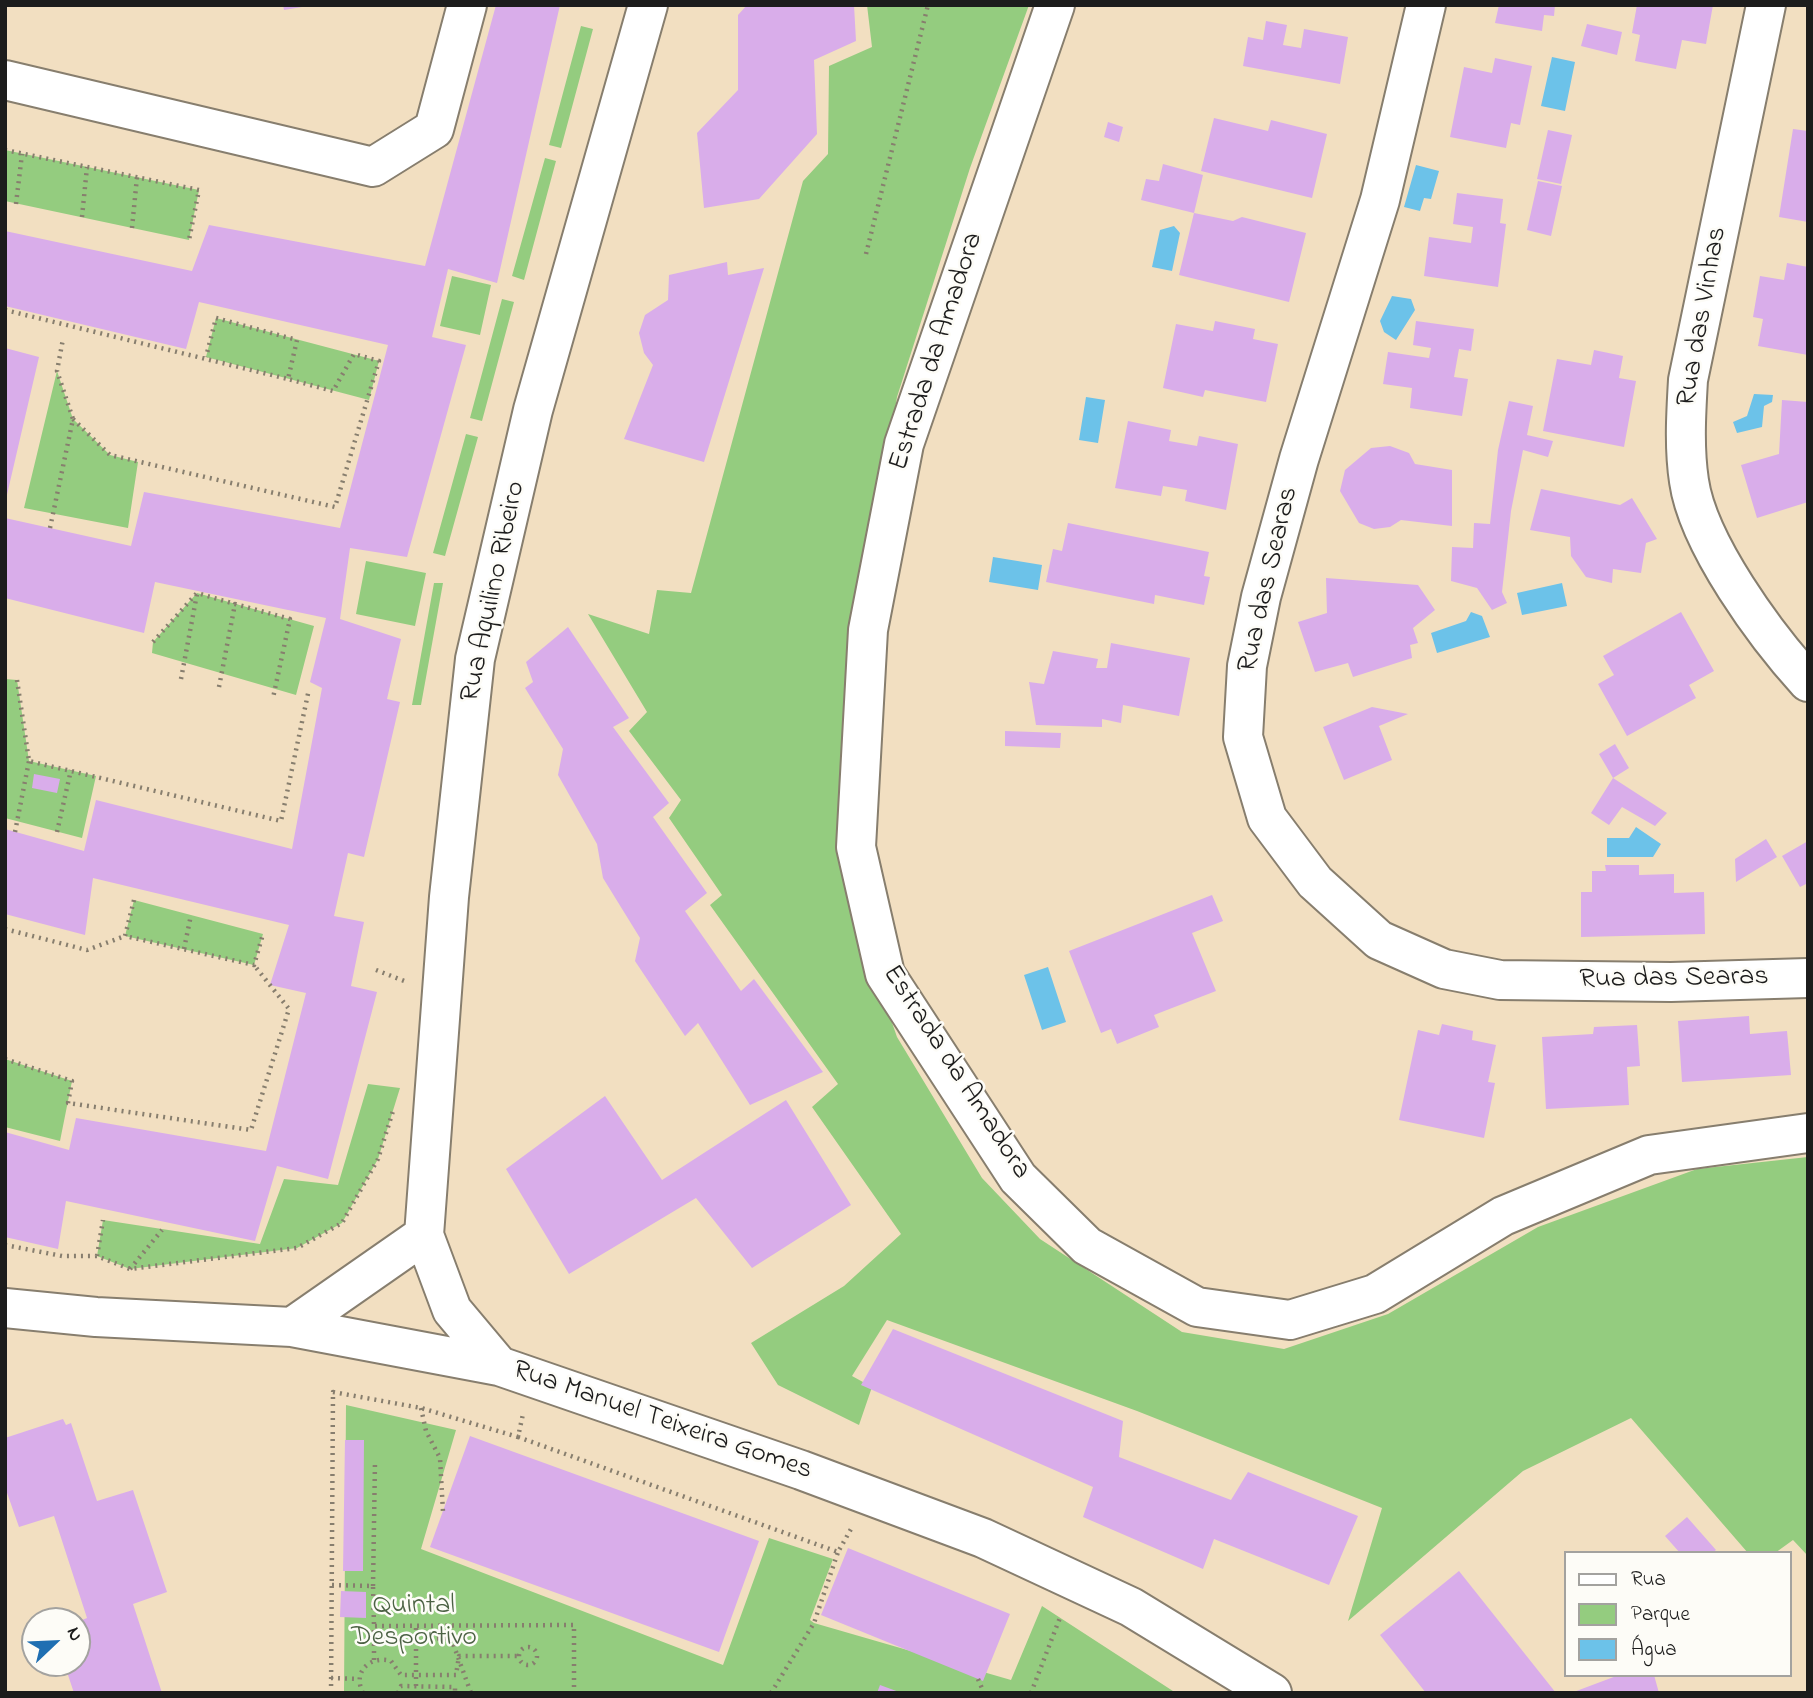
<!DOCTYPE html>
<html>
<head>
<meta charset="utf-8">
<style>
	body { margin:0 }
	#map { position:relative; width:1813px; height:1698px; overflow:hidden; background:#f2dfc1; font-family:"Indie Flower",sans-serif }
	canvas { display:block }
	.frame { position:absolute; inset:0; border:7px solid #1c1c1c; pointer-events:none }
	.legend { position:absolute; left:1564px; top:1551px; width:228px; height:126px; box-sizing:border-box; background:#fdfcf7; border:2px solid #a3a29f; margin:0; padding:9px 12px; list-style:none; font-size:21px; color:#1c1c1c }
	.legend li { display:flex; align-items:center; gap:14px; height:35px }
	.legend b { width:35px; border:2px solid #a3a29f }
	.north { position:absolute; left:21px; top:1607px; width:70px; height:70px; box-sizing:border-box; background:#fdfcf7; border:2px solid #a3a29f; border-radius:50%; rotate:67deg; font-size:19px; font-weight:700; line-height:28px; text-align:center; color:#1c1c1c }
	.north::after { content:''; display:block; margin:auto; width:24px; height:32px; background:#1f6fb2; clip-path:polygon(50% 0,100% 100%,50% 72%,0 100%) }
</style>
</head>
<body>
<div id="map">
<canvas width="1813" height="1698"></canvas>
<div class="frame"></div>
<ul class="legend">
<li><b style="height:9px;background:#fff"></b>Rua</li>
<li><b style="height:19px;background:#94cc7f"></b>Parque</li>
<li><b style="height:19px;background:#6cc2e9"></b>Água</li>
</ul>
<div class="north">N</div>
</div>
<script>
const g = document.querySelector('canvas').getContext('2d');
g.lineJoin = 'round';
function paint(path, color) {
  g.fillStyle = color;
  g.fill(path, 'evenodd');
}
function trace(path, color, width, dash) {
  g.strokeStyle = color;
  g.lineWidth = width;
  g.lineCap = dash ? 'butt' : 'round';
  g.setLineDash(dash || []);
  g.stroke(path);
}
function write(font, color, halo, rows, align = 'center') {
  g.font = font + ' "Indie Flower",sans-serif';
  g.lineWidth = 5;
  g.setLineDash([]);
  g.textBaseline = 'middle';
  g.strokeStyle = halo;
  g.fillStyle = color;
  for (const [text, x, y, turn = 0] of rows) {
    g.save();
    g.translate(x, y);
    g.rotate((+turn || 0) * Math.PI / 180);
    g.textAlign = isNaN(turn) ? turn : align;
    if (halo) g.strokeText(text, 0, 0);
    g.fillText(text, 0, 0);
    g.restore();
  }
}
const green = new Path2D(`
	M867 5H1029L970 168 897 397 840 777 844 884 897 1037 982 1178 1040 1239 1182 1332 1284 1349 1388 1314 1538 1227 1697 1169 1808 1157V1556L1793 1540 1775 1553H1748L1631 1418 1523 1471 1348 1621 1382 1508 1137 1411 887 1320 852 1376 872 1387 859 1425 778 1385 751 1343 844 1286 901 1234 812 1107 838 1084 710 905 722 895 669 818 681 800 629 731 647 712 588 614 649 634 657 590 691 593 803 181 828 154 829 66 872 47Z
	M581 26 593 29 561 148 549 145Z
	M5 150 199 190 189 240 5 201Z
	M545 158 556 161 524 280 512 276Z
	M452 276 491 285 480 335 440 326Z
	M502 299 514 302 482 421 470 418Z
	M216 318 379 361 369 400 206 357Z
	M57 371 73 419 110 455 138 462 128 528 24 508Z
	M466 434 478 437 445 556 433 553Z
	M366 561 426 573 415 626 356 614Z
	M434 583H443L421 705H412Z
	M197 593 314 626 296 695 152 653 153 642Z
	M5 679 17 680 29 761 96 776 82 838 5 818Z
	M134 900 263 934 254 965 125 936Z
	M5 1059 72 1081 60 1141 5 1127Z
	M368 1084 400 1088 378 1159 342 1223 297 1248 130 1269 97 1256 103 1220 260 1244 284 1179 338 1185Z
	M346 1405 456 1430 421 1549 723 1665 769 1538 833 1559 810 1620 814 1623 1011 1680 1042 1606 1176 1693H344Z`);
const water = new Path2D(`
	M1552 57 1575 62 1565 111 1541 106Z
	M1416 165 1439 171 1431 199 1424 198 1420 211 1404 207Z
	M1174 226 1180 233 1172 271 1152 267 1160 230Z
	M1392 296 1411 299 1415 310 1396 340 1384 332 1380 321Z
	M1754 394 1773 395 1772 402 1764 406 1762 427 1737 433 1733 422 1747 416Z
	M1086 397 1105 400 1098 443 1079 440Z
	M993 557 1042 565 1038 590 989 582Z
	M1562 583 1567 606 1522 615 1517 593Z
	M1471 612 1482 616 1490 637 1437 653 1431 633 1466 621Z
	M1636 827 1661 844 1653 857H1607V838H1629Z
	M1048 967 1066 1022 1042 1030 1024 975Z`);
const building = new Path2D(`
	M283 5H301L302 7 284 10Z
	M496 5H560L497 283 448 269 432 337 466 345 407 557 350 548 340 619 401 639 387 699 400 702 364 857 348 853 334 916 364 922 351 986 377 992 328 1179 277 1166 255 1241 66 1201 58 1249 5 1237V1132L69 1150 76 1118 266 1151 306 993 270 985 289 925 93 878 85 935 5 914V829L84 851 96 800 292 849 322 688 310 682 326 618 155 582 144 633 5 598V518L131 546 144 492 340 528 388 345 199 302 186 349 5 306V231L192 271 209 225 425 266Z
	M747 5H854L856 41 814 60 817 134 759 199 704 208 697 133 738 90V15Z
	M1499 5H1555L1554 16 1544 15 1542 31 1495 23Z
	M1637 5H1713L1706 44 1682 40 1676 69 1635 61 1640 35 1632 33Z
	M1266 21 1287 25 1283 45 1301 48 1304 29 1348 37 1340 84 1243 66 1248 37 1263 40Z
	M1587 24 1622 32 1617 55 1581 46Z
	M1495 58 1532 66 1520 125 1511 123 1506 148 1450 137 1464 67 1492 73Z
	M1214 118 1268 131 1271 120 1327 134 1312 198 1201 171Z
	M1108 122 1123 127 1119 142 1104 137Z
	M1793 129 1808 131V222L1779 217Z
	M1548 130 1572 135 1561 184 1537 179Z
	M1163 164 1203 175 1194 213 1141 200 1146 179 1159 181Z
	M1538 181 1562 186 1551 236 1527 230Z
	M1457 193 1503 199 1500 223 1506 224 1498 287 1424 276 1429 237 1471 243 1473 227 1453 224Z
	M1194 213 1233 221 1242 217 1306 233 1289 302 1179 275Z
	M727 262 728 275 764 268 704 462 624 439 653 365 644 353 639 333 645 315 668 300 669 275Z
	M1787 263 1808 267V355L1758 346 1763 319 1753 317 1760 276 1784 280Z
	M1215 321 1255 329 1253 339 1278 344 1266 402 1205 390 1203 397 1163 388 1176 324 1213 331Z
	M1416 321 1474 329 1471 351 1459 349 1454 377 1468 379 1462 416 1410 408 1412 388 1383 384 1388 352 1429 358 1431 348 1413 345Z
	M5 348 39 357 6 499H5Z
	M1594 350 1623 356 1619 378 1636 381 1624 447 1543 431 1557 359 1591 365Z
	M1782 400 1808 402V502L1757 518 1741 465 1779 454Z
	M1509 401 1533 406 1527 435 1553 441 1548 457 1523 450 1511 511 1502 592 1507 603 1492 610 1477 588 1451 581 1452 547 1473 548 1474 523 1490 524 1498 450Z
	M1128 421 1171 430 1169 441 1197 446 1199 436 1238 444 1226 510 1185 501 1187 490 1163 486 1161 496 1115 488Z
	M1390 446 1409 453 1415 464 1452 470V526L1401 520 1390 527 1374 529 1359 523 1340 491 1345 470 1371 448Z
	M1541 489 1620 505 1632 498 1657 539 1646 543 1641 573 1613 569 1612 583 1586 577 1571 556 1570 537 1530 530Z
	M1068 523 1209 552 1204 576 1210 577 1204 605 1155 595 1154 604 1046 582 1053 549 1062 551Z
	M1326 578 1418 585 1435 610 1413 628 1418 643 1410 645 1412 658 1353 677 1348 663 1315 672 1298 622 1327 613Z
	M1681 612 1714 671 1689 685 1696 698 1627 736 1598 684 1614 675 1603 656Z
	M568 627 629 718 613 727 669 803 653 817 707 893 685 911 741 991 754 979 823 1072 750 1105 698 1023 685 1036 635 961 640 938 603 878 597 844 558 775 563 749 525 688 533 682 526 662Z
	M1111 643 1190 658 1179 716 1123 705 1121 723 1102 719V727L1036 725 1029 682 1044 684 1053 651 1098 659 1096 668H1107Z
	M1372 707 1408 714 1379 726 1392 760 1344 780 1323 727Z
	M1005 731 1061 733 1060 748 1005 746Z
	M1615 744 1629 768 1613 778 1599 754Z
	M34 774 60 779 57 793 32 788Z
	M1613 778 1667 813 1655 826 1622 807 1609 825 1591 813Z
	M1766 839 1777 857 1736 882 1735 859Z
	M1808 841V883L1800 887 1782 856Z
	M1605 865H1639V875L1674 874V893L1704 892 1705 934 1581 937V892H1592V871H1606Z
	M1212 895 1223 921 1192 933 1216 991 1154 1015 1159 1027 1117 1044 1111 1029 1101 1033 1069 951Z
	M1749 1016 1750 1034 1787 1031 1791 1075 1682 1082 1678 1021Z
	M1442 1024 1473 1031 1472 1040 1496 1045 1488 1082 1495 1083 1484 1138 1399 1120 1418 1030 1439 1035Z
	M1637 1025 1640 1066 1627 1067 1629 1105 1546 1109 1542 1037 1593 1034 1594 1027Z
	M605 1096 662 1180 786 1100 851 1205 752 1268 696 1198 569 1274 506 1169Z
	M893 1329 1123 1421 1119 1457 1231 1500 1248 1472 1358 1516 1329 1585 1214 1539 1203 1569 1083 1517 1093 1487 861 1385Z
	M63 1419 66 1425 71 1423 97 1501 133 1490 167 1592 133 1604 162 1693H74L64 1663H77V1622L87 1618 54 1516 19 1527 5 1487V1438Z
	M470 1436 759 1541 719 1652 430 1547Z
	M345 1440H364L363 1571H343Z
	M1687 1517 1716 1550 1712 1553H1680L1665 1536Z
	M848 1548 1010 1614 983 1681 821 1615Z
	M1459 1571 1556 1693H1426L1380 1635Z
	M341 1591 366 1592V1618L340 1617Z
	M1619 1675H1654L1659 1693H1571Z
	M880 1685 899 1692V1693H877Z`);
const path = new Path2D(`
	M5 150 199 190 189 240
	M16 204 22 154
	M82 217 87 167
	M132 228 137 177
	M866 254 928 5
	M5 310 288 379
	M73 419 110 455 335 507 379 361 354 354 333 391 288 379 297 340 216 318 206 357
	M50 528 73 419 57 371 63 339
	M153 642 197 593 235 604
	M181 679 197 594
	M17 680 29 761 281 821 309 689
	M219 687 235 604 290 619 273 698
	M15 832 29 761
	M57 832 71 770
	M134 900 125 936 254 965 263 934
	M5 929 87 950 125 936
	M184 949 191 915
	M376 970 407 982
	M5 1059 72 1081 68 1103 251 1130 289 1009 254 965
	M5 1245 62 1256H97L130 1269 297 1248 342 1223 378 1159 393 1111
	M97 1256 103 1220
	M130 1269 162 1230
	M421 1408 426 1431 440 1458 443 1512
	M518 1437 838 1552 851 1529
	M332 1585 373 1586 374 1626
	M373 1586 375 1461
	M416 1639 451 1638 471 1693
	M519 1656a9 9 0 1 1 18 0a9 9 0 1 1-18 0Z
	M374 1660V1626L574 1625V1693
	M331 1678 359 1679
	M978 1679 984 1693
	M331 1693 333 1392 421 1408 518 1437 523 1414
	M363 1693C352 1672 370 1655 391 1661L401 1675H456L459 1656H520
	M398 1693 401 1686 455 1687V1693
	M416 1693V1626
	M771 1693 814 1623 838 1552
	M1031 1693 1061 1615`);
const minor = new Path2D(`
	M1055 5 904 444 868 630 856 847 885 974 1018 1178 1087 1246 1197 1307 1290 1320 1375 1294 1503 1216 1649 1155 1808 1133
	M1426 5 1380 200 1299 459 1261 597 1247 666 1243 737 1267 818 1315 882 1379 940 1444 969 1500 980 1671 982 1808 978
	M1766 5 1688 380C1686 414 1684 448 1689 481 1698 544 1766 636 1808 682
	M5 80 373 167 434 129 467 5
	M5 1308 96 1317 292 1327 499 1366 801 1470 983 1538 1131 1607 1272 1693
	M292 1327 424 1235
	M499 1366 452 1310 424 1235 449 897 475 659 533 410 648 5`);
const streetNames = [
	["Rua das Vinhas",1704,317,-80],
	["Estrada da Amadora",938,352,-72],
	["Rua das Searas",1270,580,-77],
	["Rua Aquilino Ribeiro",495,592,-78],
	["Rua das Searas",1674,980,-1],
	["Estrada da Amadora",955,1073,57],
	["Rua Manuel Teixeira Gomes",662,1422,19]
];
const parkNames = [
	["Quintal",414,1607],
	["Desportivo",414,1639]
];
paint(green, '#94cc7f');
paint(water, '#6cc2e9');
paint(building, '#d9adea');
trace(minor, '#877e6e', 42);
trace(path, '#877e6e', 4.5, [2, 5]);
trace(minor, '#fff', 38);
write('28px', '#1c1c1c', '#fdfcf7', streetNames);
write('28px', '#4c6244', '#fdfcf7', parkNames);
</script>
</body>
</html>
